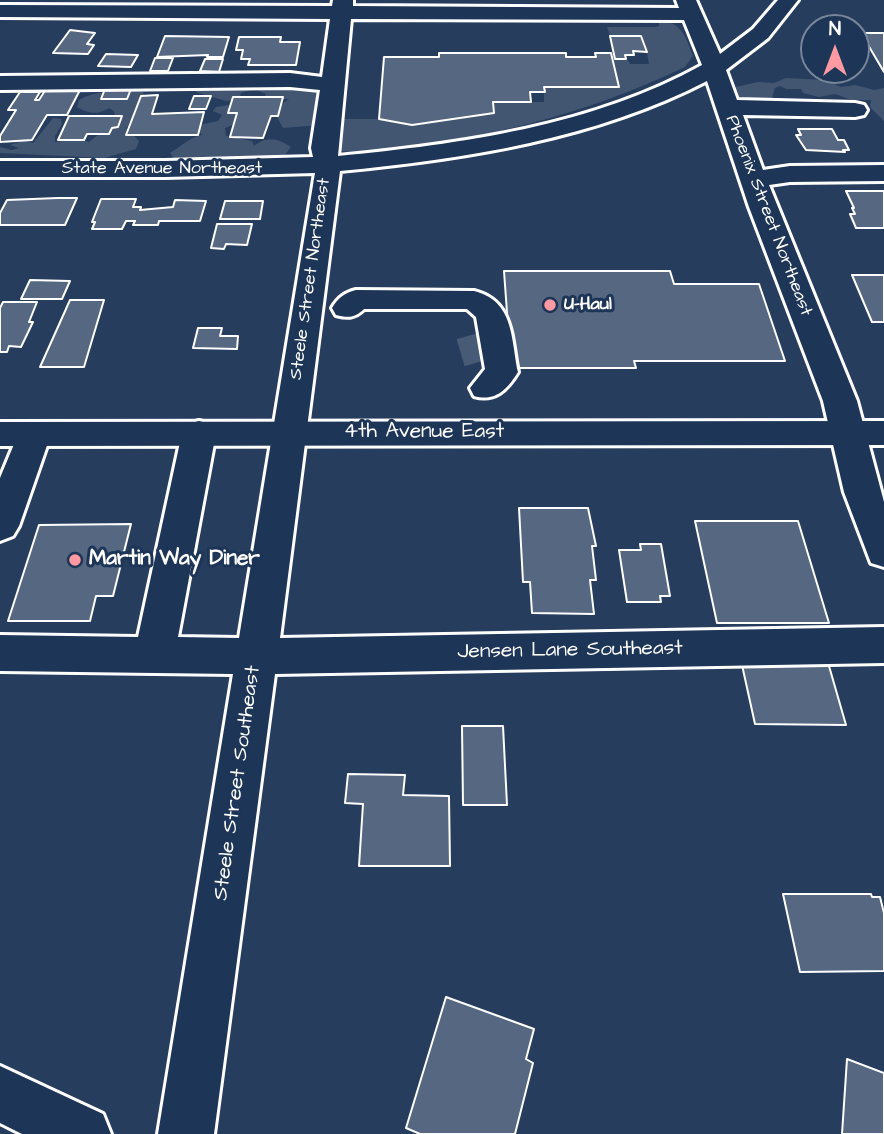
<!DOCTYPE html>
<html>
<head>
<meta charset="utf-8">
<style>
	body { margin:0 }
	#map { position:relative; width:884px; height:1134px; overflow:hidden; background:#263d5e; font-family:"Architects Daughter",sans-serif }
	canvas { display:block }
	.north { position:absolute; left:800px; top:14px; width:70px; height:70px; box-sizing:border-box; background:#1d3557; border:2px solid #77869a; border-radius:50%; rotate:0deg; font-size:19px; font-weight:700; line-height:28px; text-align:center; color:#fff }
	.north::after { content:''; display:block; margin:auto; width:24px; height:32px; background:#ff9aa2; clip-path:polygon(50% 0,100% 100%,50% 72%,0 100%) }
</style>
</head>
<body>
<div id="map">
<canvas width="884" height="1134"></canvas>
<div class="north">N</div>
</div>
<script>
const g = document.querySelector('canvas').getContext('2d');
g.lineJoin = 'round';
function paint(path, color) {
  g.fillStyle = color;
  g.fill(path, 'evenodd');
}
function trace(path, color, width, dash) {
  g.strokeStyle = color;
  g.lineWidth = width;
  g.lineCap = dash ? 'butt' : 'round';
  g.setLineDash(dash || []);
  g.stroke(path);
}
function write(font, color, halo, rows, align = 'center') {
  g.font = font + ' "Architects Daughter",sans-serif';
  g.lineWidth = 6;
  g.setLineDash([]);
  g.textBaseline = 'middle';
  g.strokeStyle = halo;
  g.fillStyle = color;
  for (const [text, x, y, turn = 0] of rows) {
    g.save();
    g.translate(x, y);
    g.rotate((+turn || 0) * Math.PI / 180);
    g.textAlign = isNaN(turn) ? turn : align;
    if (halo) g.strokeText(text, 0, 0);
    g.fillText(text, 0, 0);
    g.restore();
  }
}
const green = new Path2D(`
	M659 20C683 23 685 36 693 56L685 67C581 117 472 142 359 153L341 151 338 148 339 119H379L412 125 493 102H544V87H618L612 59 628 60 630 64H649L645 43 641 36H610L607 27H655L659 26Z
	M211 77 313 88 324 101 320 125 283 128 273 110 289 99H263L266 94 254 89 241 93 239 100 226 101 196 92V87Z
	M786 78 825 80 841 87 856 85 874 90 884 88V121L870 107 871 100H852L835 94 819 97 803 93 801 89H786L780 86 775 88 772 98 781 106 778 112C745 118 737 113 713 92L758 82 774 83Z
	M136 87 142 88 145 99 133 122 126 128 139 141 136 149 104 158 0 153V147L12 150 19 148 10 145 25 140 33 143 53 118 61 119 62 124 55 136V142L80 139 89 142 116 121 114 111 109 108C98 115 89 114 77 107L79 100C96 90 116 93 136 87Z
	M228 105 233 107 231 113 243 111 242 121 225 128 226 136 252 141 254 146C267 135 279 139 291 147L285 155 263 162 253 156 251 164 226 166 216 157 214 165 177 163 181 158 174 159 170 153C182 146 188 138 202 135L194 126 218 121 222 115 213 111 216 107Z`);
const building = new Path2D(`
	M70 30 95 33 87 44 94 45 88 54 53 53Z
	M861 33H884V72Z
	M165 36 229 37 223 57H207L208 55 157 57Z
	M610 36H641L647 52 633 51 634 55H625L626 59H615Z
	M239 37H281L280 42H300L296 65H248L250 59H241L243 50H236Z
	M439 53H566V57H596L595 53H611L619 87H544L545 92H530L531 102H493L494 113 412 125 379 119 384 57H439Z
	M106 54 138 55 131 67 98 66Z
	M155 58H173L168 71H150Z
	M205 59H223L219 72 200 71Z
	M46 89 80 90 67 115H47L32 140 0 142V136L16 110H8L20 92H40L35 100H39Z
	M105 89H131L127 99H101Z
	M158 95 152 114 204 112 198 135H126L141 96Z
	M194 96H211L206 109H189Z
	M233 97H283L278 116H271L263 138 230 137 237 113H228Z
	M69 116H122L118 127 112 128 109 134H87L84 140H58Z
	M798 129H832L838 140H844L849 150H843L845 152 806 150 796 135H801Z
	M846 191H884V228H856L850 214H855L852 208H854Z
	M58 198H77L65 225H0V213L7 200Z
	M101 199H136L133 207H141L140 210 173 207 175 200 206 201 200 221H159L158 225H133L135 221H126L122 229H92L95 222H92Z
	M225 201H263L260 219H220Z
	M217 224H252L247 245 226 244 224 249 211 248Z
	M504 271H670L674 284H759L785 361H634L636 368H511Z
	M852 275H884V322H872Z
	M30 280 70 281 62 299H21Z
	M70 300H104L84 367H40Z
	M3 302H37L29 322H33L21 347 9 346 7 352H0V308Z
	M198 328H222L220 336H238L237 349 193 348Z
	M519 508H588L596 546H592L596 580H590L594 614 532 613 530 582H523Z
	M695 521H798L829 623H717Z
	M131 524 113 596H96L90 621H8L39 525Z
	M640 544H661L670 596H660L661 602H627L619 550H641Z
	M742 665 829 666 846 725 755 724Z
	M462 726H503L507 805H463Z
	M348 774 405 775 403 795 449 796 450 866H359L363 804 345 803Z
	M783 894H871L872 897H880L884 913V971L800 972Z
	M446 997 534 1029 526 1059 533 1063 515 1134H420L406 1128Z
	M847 1059 884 1073V1134H842Z`);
const minorTunnel = new Path2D(`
	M471 335 479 362`);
const minor = new Path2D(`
	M333 0H353V6L679 8 676 0H696L720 54 753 29 778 0H798L768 38 726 70 737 100 855 103 864 105 867 110 864 115 855 117 743 115 763 170 790 166 884 165V181L790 182 769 185 857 401 884 502V567L871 563 844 492 823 401 749 207 707 81C595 139 465 159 340 171L280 638 884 627V663L275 674 214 1134H158L233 674 0 671V635L138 637 182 433 187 424 199 421 211 424 216 433 178 637 239 638 315 173 165 177H0V161H165L313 157 311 148 320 90 290 87 0 90V76L290 73 322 77 330 19 0 17V5L332 6ZM351 19 684 20 702 65C592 126 461 144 338 156Z
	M356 290 474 291C514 301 511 338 518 372 507 390 495 402 474 396L470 388 485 369 476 317 467 309H364C355 318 348 318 336 315L332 308C338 298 344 293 356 290Z
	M34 422 46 425 51 434 19 526 13 536 0 541V478L22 425Z`);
const major = new Path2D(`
	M884 421V445L0 446V422Z
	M0 1066 103 1114 111 1134H22L0 1123Z`);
const markers = [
	[550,305,7,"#ff9aa2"],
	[75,560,7,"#ff9aa2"]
];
const farStreetnames = [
	["State Avenue Northeast",162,169],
	["Phoenix Street Northeast",768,216,69],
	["Steele Street Northeast",311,279,-82]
];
const farPoinames = [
	["U-Haul",564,305]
];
const streetNames = [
	["4th Avenue East",424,433],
	["Jensen Lane Southeast",570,651,-1],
	["Steele Street Southeast",238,783,-82]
];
const poiNames = [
	["Martin Way Diner",89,560]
];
paint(green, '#425672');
paint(building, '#556781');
trace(building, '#fff', 2);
trace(minorTunnel, '#475a76', 30, [30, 15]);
trace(minor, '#fff', 6);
trace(major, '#fff', 6);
paint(minor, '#1d3557');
paint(major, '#1d3557');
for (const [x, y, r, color] of markers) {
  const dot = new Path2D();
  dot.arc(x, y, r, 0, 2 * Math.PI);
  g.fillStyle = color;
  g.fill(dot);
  trace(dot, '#1d3557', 2.5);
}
write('18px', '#fff', '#1d3557', farStreetnames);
write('bold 18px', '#fff', '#1d3557', farPoinames, 'left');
write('21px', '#fff', '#1d3557', streetNames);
write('bold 21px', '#fff', '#1d3557', poiNames, 'left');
</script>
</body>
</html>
